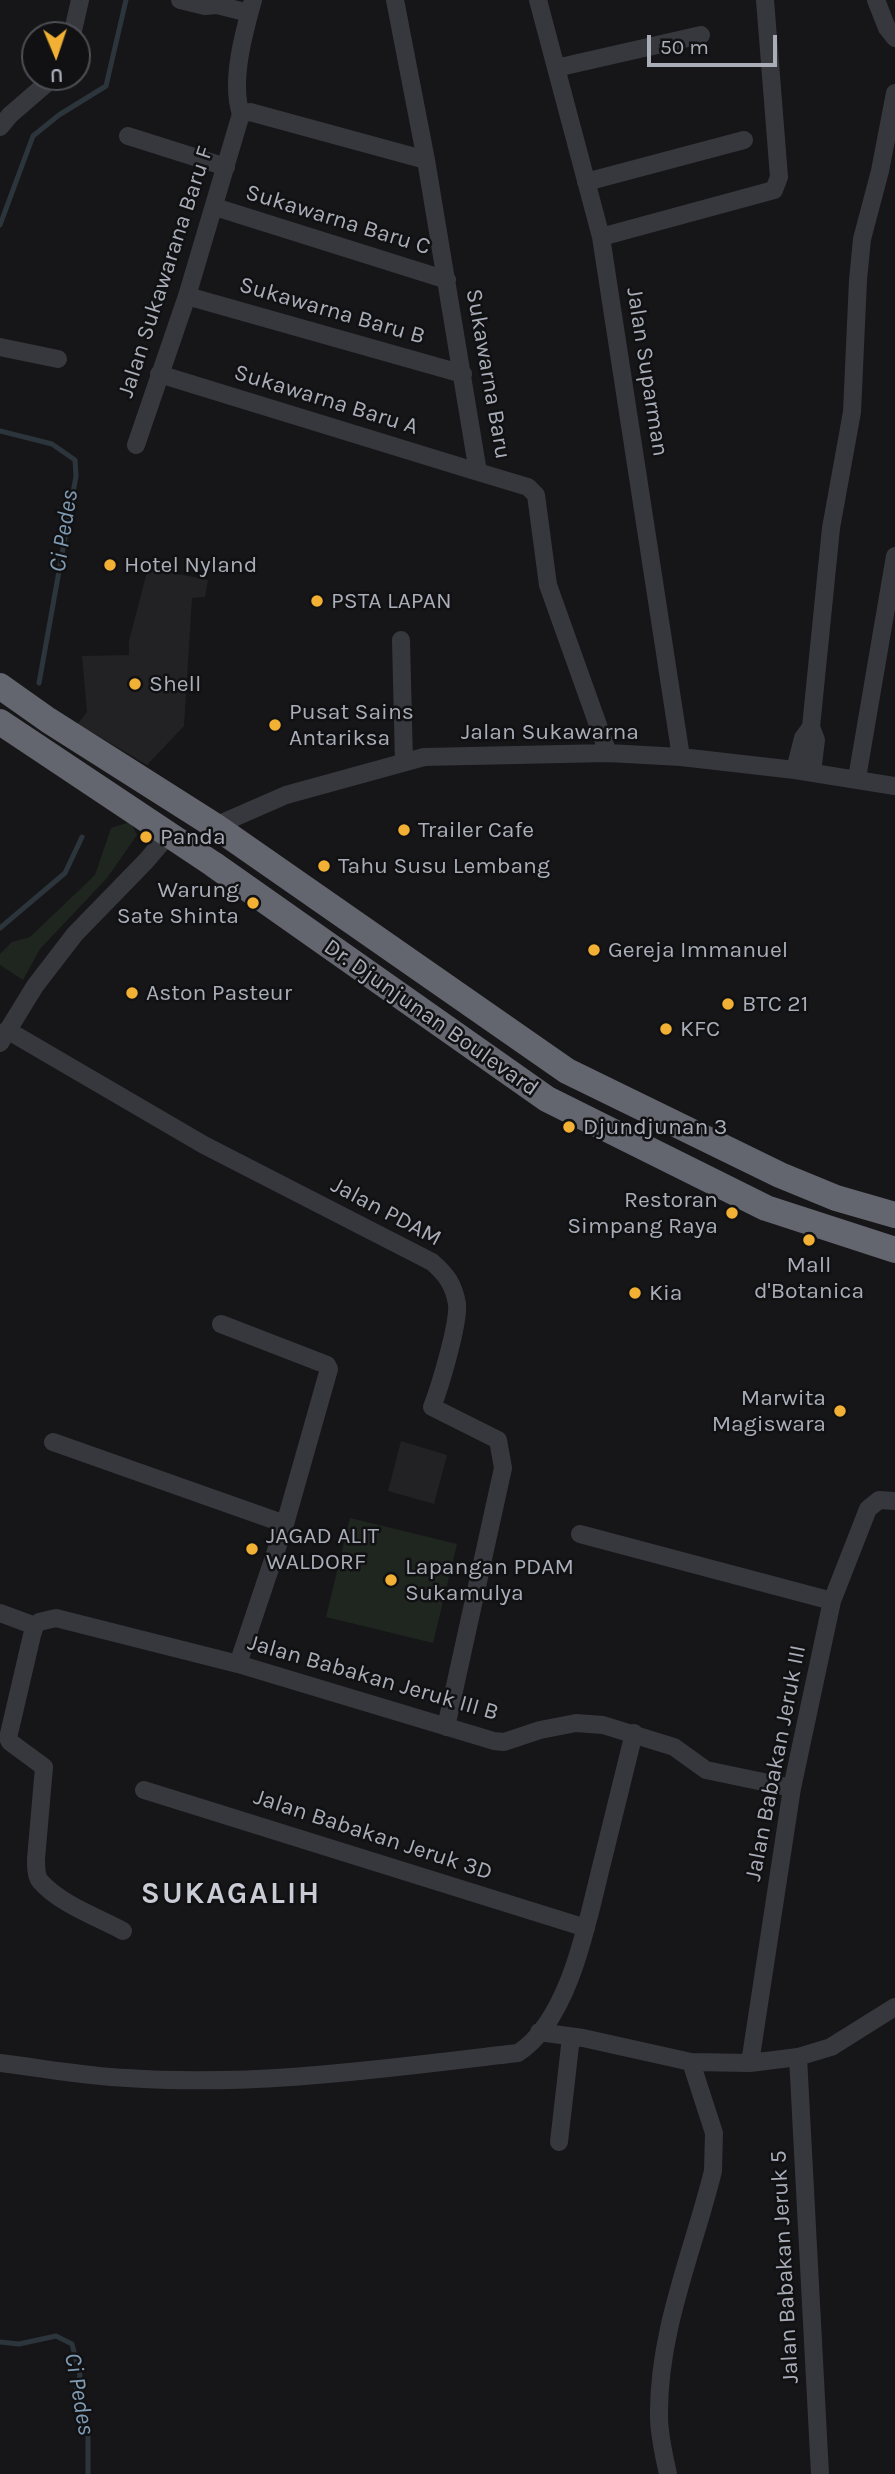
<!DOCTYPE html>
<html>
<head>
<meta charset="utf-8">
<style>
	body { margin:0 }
	#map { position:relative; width:895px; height:2474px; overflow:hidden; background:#161618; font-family:Karla,sans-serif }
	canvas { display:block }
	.north { position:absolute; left:21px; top:21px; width:70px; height:70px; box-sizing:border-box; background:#111113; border:2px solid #4d4f55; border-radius:50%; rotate:178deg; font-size:19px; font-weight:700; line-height:28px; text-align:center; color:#a8adb8 }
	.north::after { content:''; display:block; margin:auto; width:24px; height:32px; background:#f2b134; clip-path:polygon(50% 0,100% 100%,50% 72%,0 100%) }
	.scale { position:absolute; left:647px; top:35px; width:130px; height:32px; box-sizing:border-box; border:4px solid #a8adb8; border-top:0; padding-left:9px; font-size:21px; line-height:24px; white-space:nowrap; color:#a8adb8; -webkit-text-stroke:5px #111113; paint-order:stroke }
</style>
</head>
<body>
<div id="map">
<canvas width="895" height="2474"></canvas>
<div class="north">U</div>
<div class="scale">50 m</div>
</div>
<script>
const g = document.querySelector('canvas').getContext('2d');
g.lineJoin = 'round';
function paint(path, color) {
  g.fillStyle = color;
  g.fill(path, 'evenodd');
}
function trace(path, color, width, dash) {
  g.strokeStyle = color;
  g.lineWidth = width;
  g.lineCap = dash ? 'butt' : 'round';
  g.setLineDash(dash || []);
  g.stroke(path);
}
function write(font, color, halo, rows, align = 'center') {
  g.font = font + ' Karla,sans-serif';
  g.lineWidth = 5;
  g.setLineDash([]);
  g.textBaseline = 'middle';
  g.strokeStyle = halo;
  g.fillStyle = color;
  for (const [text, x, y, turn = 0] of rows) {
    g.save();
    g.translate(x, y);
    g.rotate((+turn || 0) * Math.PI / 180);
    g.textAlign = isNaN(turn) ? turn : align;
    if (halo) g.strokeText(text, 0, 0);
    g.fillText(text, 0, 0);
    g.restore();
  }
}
const built = new Path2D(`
	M148 568 208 580 205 597 192 598 184 726 147 765 90 731 76 726 87 712 82 656 129 655V641Z
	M401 1441 447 1455 434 1504 388 1491Z`);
const green = new Path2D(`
	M130 822 137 835 107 878 40 949 23 980 0 965V954L12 942 30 937 95 875 111 828Z
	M350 1518 457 1544 433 1643 326 1617Z`);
const stream = new Path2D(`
	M0 225 33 136 59 115 106 86 126 0
	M0 431 52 444 75 460 76 476 39 683
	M0 928 65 873 82 837
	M0 2342 19 2344 56 2336 72 2344 80 2375 75 2395 88 2432V2474`);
const minor = new Path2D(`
	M180 0 205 6 217 5 249 13
	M395 0 426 160 478 472 528 487 536 495 548 585 608 753
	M538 0 601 237 681 757
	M876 0 887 28 895 38
	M72 35 80 0
	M556 68 701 35
	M241 114 250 112 426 160
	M241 114C230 82 244 32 253 0
	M0 127 10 115 54 77
	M128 136 226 167
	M586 182 744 140
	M215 207 447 280
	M601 237 774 190 779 177 765 0
	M187 296 463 374
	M0 347 58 359
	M159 374 478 472
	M136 445 187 296 241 114
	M401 640 404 762
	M795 770 803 738 811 727
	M812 772 816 740 811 727 831 528 852 412 858 280 862 239 880 171 895 93
	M857 778 895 556
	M215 826 286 795 424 757 608 753 681 757 795 770 895 786
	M7 1030 204 1145 432 1262C446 1274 454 1285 457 1304 459 1323 440 1387 432 1407L498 1440 503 1468 446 1727
	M0 1043 35 986 75 934 146 861 169 834
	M221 1324 327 1365 329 1369 285 1524 238 1664
	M53 1442 285 1524
	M580 1534 832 1601
	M0 1613 35 1626
	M144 1790 586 1928
	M123 1931C97 1917 60 1904 40 1881 36 1876 36 1867 36 1859L44 1767 10 1742 8 1738 32 1635 35 1626 39 1622 56 1618 238 1664 494 1741 504 1742 540 1730 576 1723 603 1725 674 1747 706 1770 792 1788
	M539 2032 583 2038 691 2062 750 2063 798 2057 831 2047 895 2007
	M798 2057 820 2474
	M0 2063C42 2068 84 2076 127 2078 258 2087 388 2068 518 2053 571 2019 588 1917 603 1859 613 1817 624 1775 634 1733
	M750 2063 792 1788 832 1601 868 1509 879 1500 895 1501
	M559 2142 571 2037
	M668 2474C664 2455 659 2436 659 2416 658 2331 693 2252 713 2171L714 2133 691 2062`);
const highway = new Path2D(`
	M0 686 48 720 215 826 567 1071 780 1175 836 1198 895 1215
	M0 722 213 864 547 1099 766 1208 895 1250`);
const markers = [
	[110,565,7,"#f2b134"],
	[317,601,7,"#f2b134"],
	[135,684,7,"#f2b134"],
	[275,725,7,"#f2b134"],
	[404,830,7,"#f2b134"],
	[146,837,7,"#f2b134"],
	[324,866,7,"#f2b134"],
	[253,903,7,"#f2b134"],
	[594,950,7,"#f2b134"],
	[132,993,7,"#f2b134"],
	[728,1004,7,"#f2b134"],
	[666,1029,7,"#f2b134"],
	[569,1127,7,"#f2b134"],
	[732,1213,7,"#f2b134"],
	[809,1240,7,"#f2b134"],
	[635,1293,7,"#f2b134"],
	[840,1411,7,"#f2b134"],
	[252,1549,7,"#f2b134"],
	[391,1580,7,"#f2b134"]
];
const streetNames = [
	["Sukawarna Baru C",338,220,17],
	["Jalan Sukawarana Baru F",166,272,-72],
	["Sukawarna Baru B",332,311,16],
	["Jalan Suparman",647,372,81],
	["Sukawarna Baru",488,374,80],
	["Sukawarna Baru A",326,400,17],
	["Jalan Sukawarna",550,732],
	["Dr. Djunjunan Boulevard",431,1018,35],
	["Jalan PDAM",386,1212,28],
	["Jalan Babakan Jeruk III B",373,1678,16],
	["Jalan Babakan Jeruk III",776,1763,-79],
	["Jalan Babakan Jeruk 3D",373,1835,18],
	["Jalan Babakan Jeruk 5",785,2267,-93]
];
const poiNames = [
	["Hotel Nyland",124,565],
	["PSTA LAPAN",331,601],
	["Shell",149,684],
	["Pusat Sains",289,712],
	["Antariksa",289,738],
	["Trailer Cafe",418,830],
	["Panda",160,837],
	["Tahu Susu Lembang",338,866],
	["Warung",239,890,"right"],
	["Sate Shinta",239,916,"right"],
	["Gereja Immanuel",608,950],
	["Aston Pasteur",146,993],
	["BTC 21",742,1004],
	["KFC",680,1029],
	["Djundjunan 3",583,1127],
	["Restoran",718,1200,"right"],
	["Simpang Raya",718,1226,"right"],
	["Mall",809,1265,"center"],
	["d'Botanica",809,1291,"center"],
	["Kia",649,1293],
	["Marwita",826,1398,"right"],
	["Magiswara",826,1424,"right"],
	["JAGAD ALIT",266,1536],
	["WALDORF",266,1562],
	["Lapangan PDAM",405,1567],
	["Sukamulya",405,1593]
];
const waterNames = [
	["Ci Pedes",64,531,-81],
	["Ci Pedes",79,2394,80]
];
const districtNames = [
	["SUKAGALIH",231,1894]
];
paint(built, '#222225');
paint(green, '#1e261f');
trace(stream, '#2c353c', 5);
trace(minor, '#37383d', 18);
trace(highway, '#63666e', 26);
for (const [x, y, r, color] of markers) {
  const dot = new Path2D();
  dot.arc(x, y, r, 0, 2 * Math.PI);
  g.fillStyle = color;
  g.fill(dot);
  trace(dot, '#111113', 2.5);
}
write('23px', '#a8adb8', '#111113', streetNames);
write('23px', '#a8adb8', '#111113', poiNames, 'left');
write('italic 24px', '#7f9bb3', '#111113', waterNames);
g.letterSpacing = '2px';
write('bold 30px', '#c9ccd4', '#111113', districtNames);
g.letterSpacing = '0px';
</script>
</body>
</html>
